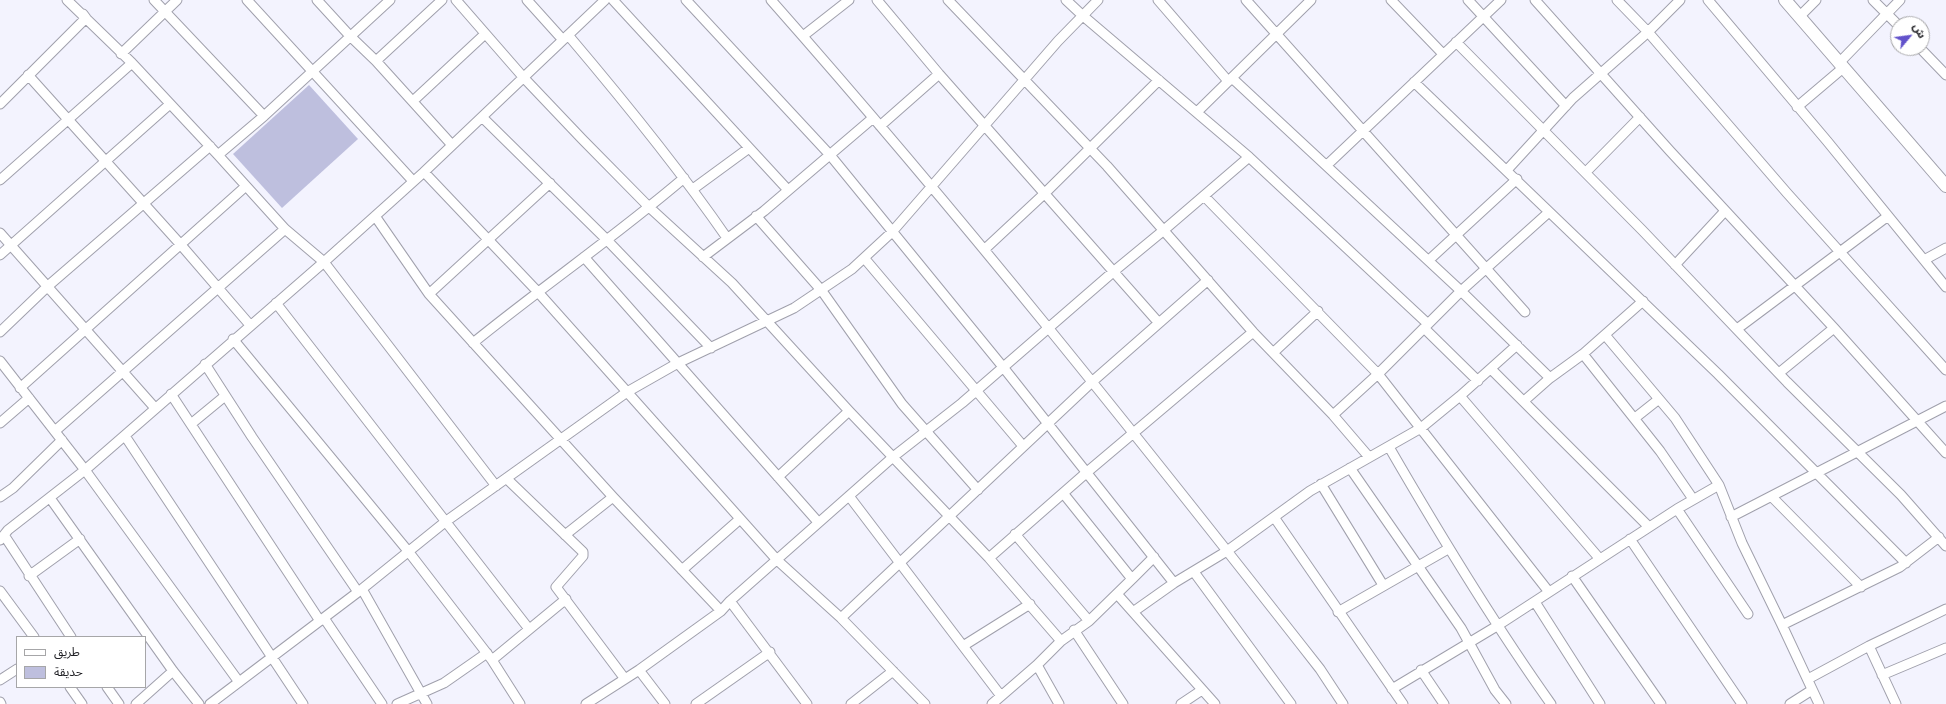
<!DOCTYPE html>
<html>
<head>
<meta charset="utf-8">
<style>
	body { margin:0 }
	#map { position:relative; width:1946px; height:704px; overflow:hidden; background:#f3f3fe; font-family:Lato,"Noto Sans Arabic",sans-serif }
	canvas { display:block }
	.legend { position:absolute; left:16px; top:636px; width:130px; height:52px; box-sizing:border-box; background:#fff; border:1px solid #a6a6a8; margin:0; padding:5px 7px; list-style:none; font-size:12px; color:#212126 }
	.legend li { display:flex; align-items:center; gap:8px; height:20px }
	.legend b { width:20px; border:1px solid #a6a6a8 }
	.north { position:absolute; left:1890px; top:16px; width:40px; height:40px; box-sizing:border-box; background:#fff; border:1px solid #a6a6a8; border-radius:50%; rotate:61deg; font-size:11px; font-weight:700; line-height:16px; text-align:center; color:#212126 }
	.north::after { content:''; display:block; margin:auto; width:14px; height:18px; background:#6252cb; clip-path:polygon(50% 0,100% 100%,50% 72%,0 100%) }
</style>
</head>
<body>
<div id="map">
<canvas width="1946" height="704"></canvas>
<ul class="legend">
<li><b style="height:5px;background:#fff"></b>طريق</li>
<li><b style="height:11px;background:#bebfde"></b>حديقة</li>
</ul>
<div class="north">ش</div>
</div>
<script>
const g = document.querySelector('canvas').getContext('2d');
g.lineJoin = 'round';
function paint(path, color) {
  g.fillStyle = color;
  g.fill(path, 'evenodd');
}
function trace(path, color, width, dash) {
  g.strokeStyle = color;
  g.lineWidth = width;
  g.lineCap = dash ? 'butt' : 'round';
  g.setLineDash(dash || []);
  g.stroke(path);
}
const green = new Path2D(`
	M309 85 358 139 282 208 233 154Z`);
const minor = new Path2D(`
	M67 0 132 63 218 155 285 229 324 262 496 486
	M154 0 264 116
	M247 0 413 181
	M317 0 350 36 376 61 452 145
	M456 0 524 78 582 139 649 207 732 283 849 411 989 558 1061 641
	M527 0 563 40
	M613 0 788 190
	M686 0 830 155 1003 367 1174 583
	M771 0C962 216 1142 442 1320 669L1343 704
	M877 0 939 74 1158 322
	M948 0 1107 166 1253 332 1333 415 1369 457
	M1066 0 1082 15 1249 157 1428 324
	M1158 0 1228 81
	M1246 0 1525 312
	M1391 0 1443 54
	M1468 0 1566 106
	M1535 0 1670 151 1834 328 1946 453
	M1617 0 1648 32 1787 193 1946 370
	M1708 0 1827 141 1946 287
	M1873 0 1898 25
	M1799 17 1816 0
	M568 35C624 101 678 167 727 238
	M803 36 849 0
	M1456 42 1642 230 1787 382 1901 495 1946 546
	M1920 48 1946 75
	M121 54 177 0
	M376 61 442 0
	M1839 63 1900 0
	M28 75 181 245 250 325
	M1232 78 1461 291 1550 378
	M1414 82 1718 374 1906 563
	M413 101 485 34
	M0 104 86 18 83 14
	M1797 107 1843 68
	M1197 112 1311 0
	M482 117 606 239 711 348
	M880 126 939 74
	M218 155 264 116 390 0
	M1327 165 1501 0
	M1507 170 1573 98 1648 32 1680 0
	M424 172 537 291 777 560 841 618 925 704
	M1586 172 1640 117
	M0 180 132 63
	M550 183 429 294 613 497 721 611
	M693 189 749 148
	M1204 196 1378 374 1549 592
	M375 216 429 294
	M756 216 822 291 902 404 978 490
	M0 233 155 408
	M985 249 1044 194 1159 80
	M0 255 170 104
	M584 257 818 522
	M703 257 764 211 873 118
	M865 259 1023 446
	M1429 260 1517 179
	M1924 260 1946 248
	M1675 265 1725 211
	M276 303 529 629
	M1424 328 1478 381
	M1737 329 1888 216
	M0 332 48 286 210 146
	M1605 335 1675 418 1719 485 1742 543 1782 625 1819 704
	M233 339 408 551 492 660 520 704
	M473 343C542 287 616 236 684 178
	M1274 352 1318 311
	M1583 354 1660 451 1693 499
	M0 361 85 470 239 682
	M205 364 252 437 358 592
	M1491 369 1649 527
	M1779 373 1834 328
	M20 388 246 186
	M171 394 320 621
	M1460 396 1599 558
	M1524 401 1550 378 1583 354 1643 301
	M1333 415 1378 374 1461 291 1549 212
	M1635 418 1659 399
	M0 423 29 398
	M191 424 225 396
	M55 431 285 229
	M125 436 303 704
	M1389 447C1440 535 1492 621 1551 704
	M1350 468 1461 628 1495 690 1506 704
	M778 477 849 411
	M507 479 583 552V556L556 587 625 679
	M1321 484 1383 585
	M849 496 1001 696
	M0 497 13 488 62 440
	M1772 497 1861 587
	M50 498 173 671 199 704
	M1677 509 1748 614
	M1274 517 1403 704
	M1731 517 1946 406
	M1015 534 1089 621
	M4 535 71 637
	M565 535 613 497
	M1630 539 1742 704
	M0 540 8 530 85 470 324 262 424 172 605 0
	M989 558 1086 473 1253 332
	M682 570 740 519
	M1194 572 1291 704
	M29 576 80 539
	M1572 576 1661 704
	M1132 579 1154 557
	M362 589 427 704
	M0 591 34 637
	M1117 594 1215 704
	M730 601 807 704
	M1535 602 1600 704
	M1133 612 1174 583 1227 551 1310 491 1421 428 1460 396 1517 345
	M1338 612 1448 549
	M324 618 382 704
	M841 618 1093 381 1208 280
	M1782 625 1900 567 1939 537
	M1074 630 1123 704
	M963 646 1030 604
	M1869 646 1896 704
	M492 660 566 599
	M1037 665 1061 641 1089 621 1132 579 1063 493
	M639 670 665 704
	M1421 670 1444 704
	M1882 675 1946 648
	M1808 679 1869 646 1946 609
	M0 680 17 669
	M70 687 82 704
	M107 687 119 704
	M1392 689 1497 626 1677 509 1719 485
	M0 702 1 704
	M136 704 173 671
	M210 704 362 589 445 522 627 392 678 363 794 308 852 269 892 232 1058 41 1098 0
	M397 704 444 683 487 653
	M586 704 639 670 721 611 730 601 893 457 962 403 1113 272 1164 230 1249 157
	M696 704 770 652
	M851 704 893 671
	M992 704 1037 665 1059 704
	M1181 704 1202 690
	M1790 704 1812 690`);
const tertiary = new Path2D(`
	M1785 0 1946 186`);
paint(green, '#bebfde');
trace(minor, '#a0a0ac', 11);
trace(tertiary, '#a0a0ac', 14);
trace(minor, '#fff', 9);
trace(tertiary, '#fff', 12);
</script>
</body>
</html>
